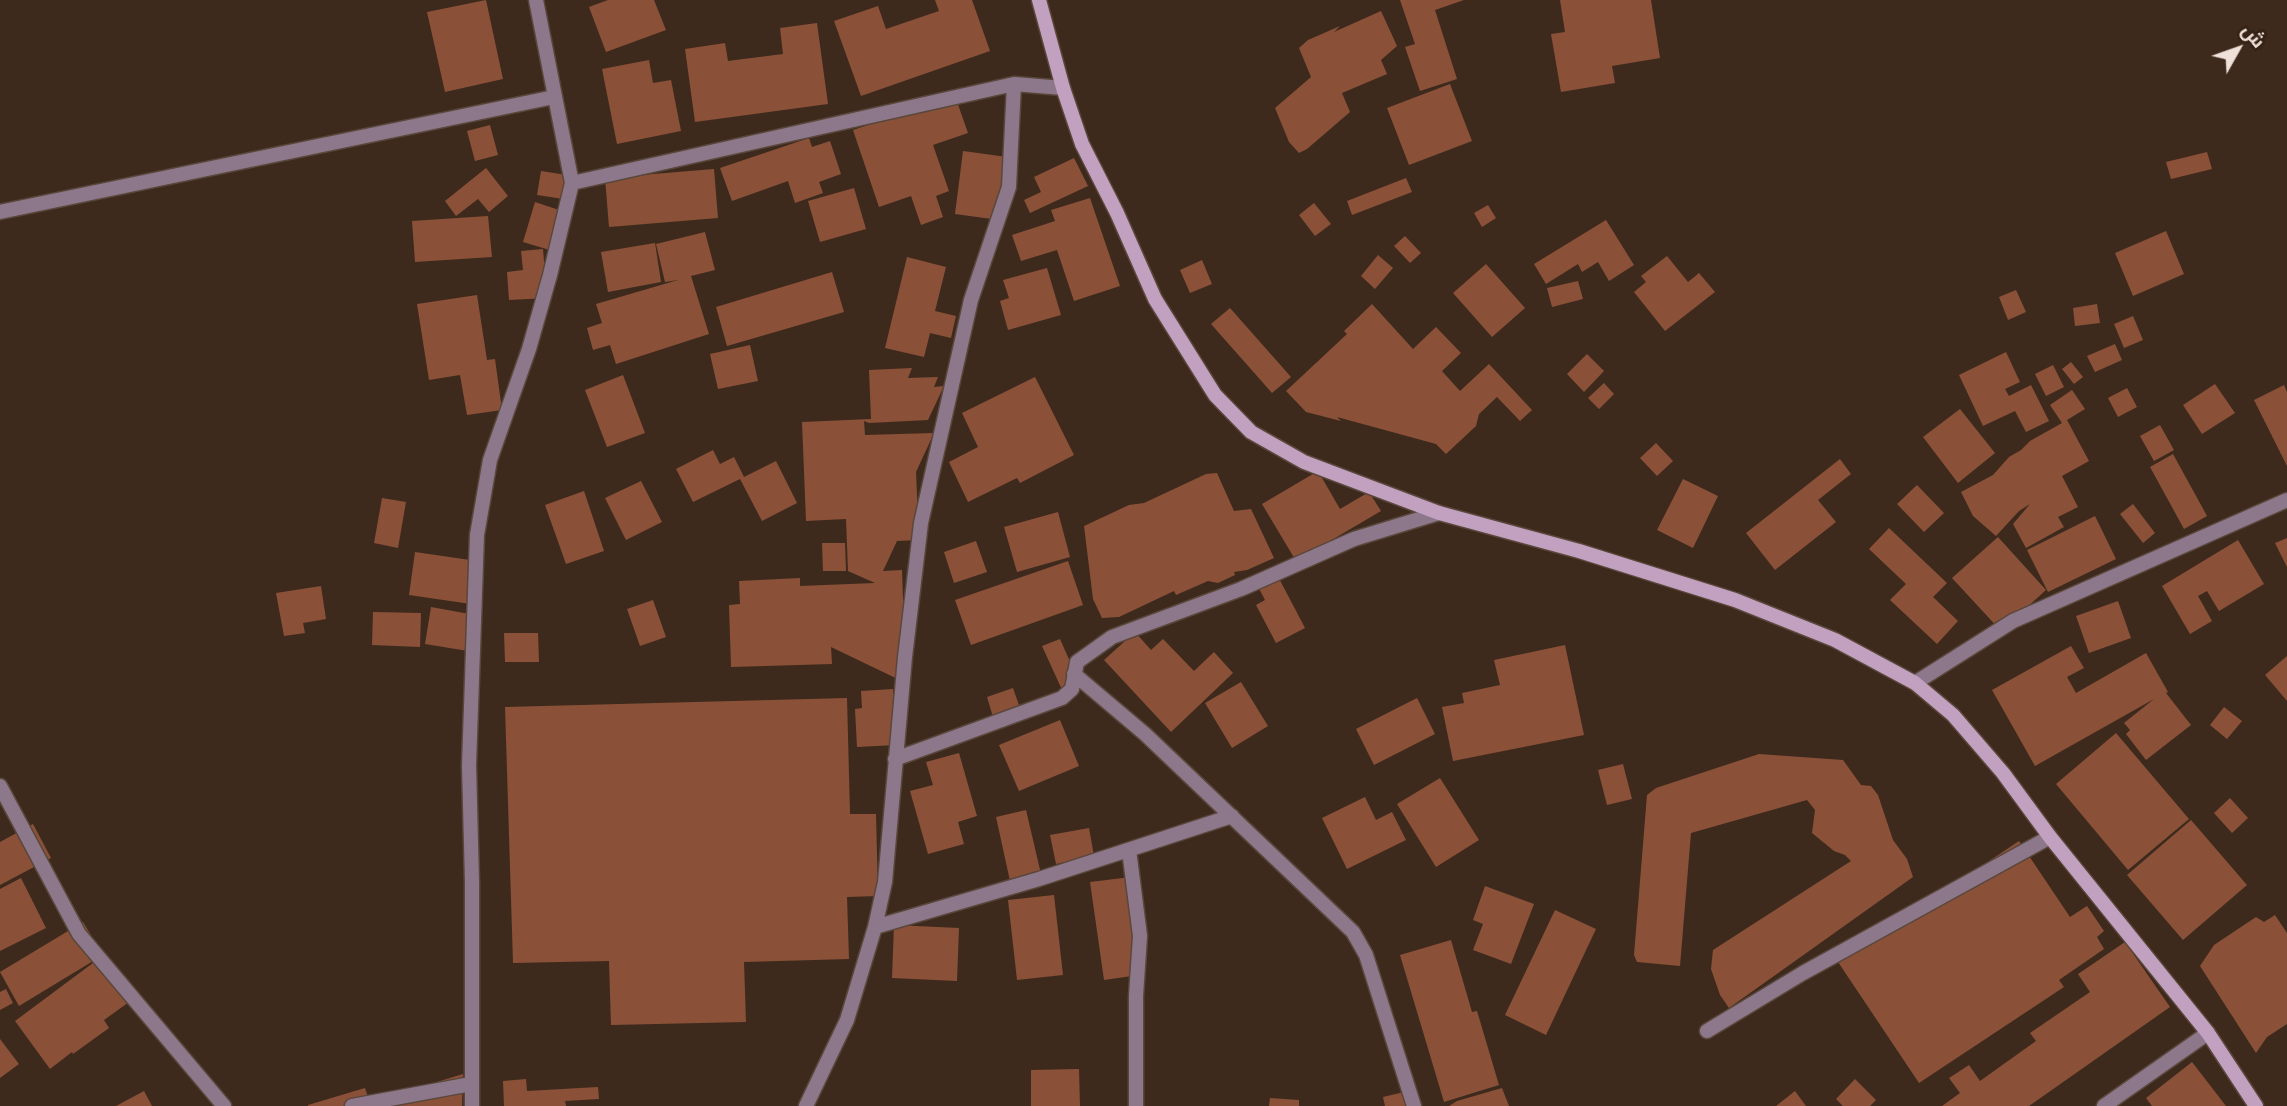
<!DOCTYPE html>
<html>
<head>
<meta charset="utf-8">
<style>
	body { margin:0 }
	#map { position:relative; width:2287px; height:1106px; overflow:hidden; background:#3e2a1d; font-family:Quicksand,Cairo,sans-serif }
	canvas { display:block }
	.north { position:absolute; left:2203px; top:14px; width:70px; height:70px; -webkit-text-stroke:5px #342114; paint-order:stroke; rotate:50deg; font-size:19px; font-weight:700; line-height:28px; text-align:center; color:#efe1d9 }
	.north::after { content:''; display:block; margin:auto; width:24px; height:32px; background:#efe1d9; clip-path:polygon(50% 0,100% 100%,50% 72%,0 100%) }
</style>
</head>
<body>
<div id="map">
<canvas width="2287" height="1106"></canvas>
<div class="north">ش</div>
</div>
<script>
const g = document.querySelector('canvas').getContext('2d');
g.lineJoin = 'round';
function paint(path, color) {
  g.fillStyle = color;
  g.fill(path, 'evenodd');
}
function trace(path, color, width, dash) {
  g.strokeStyle = color;
  g.lineWidth = width;
  g.lineCap = dash ? 'butt' : 'round';
  g.setLineDash(dash || []);
  g.stroke(path);
}
const building = new Path2D(`
	M486 0 503 79 445 92 427 12Z
	M608 0H654L666 30 606 52 589 7Z
	M935 0H972L990 51 861 96 834 21 878 6 886 29 939 11Z
	M1400 0H1464L1435 10 1457 79 1420 91 1405 47 1415 44Z
	M1560 0H1651L1660 58 1612 66 1615 83 1561 92 1551 34 1565 32Z
	M1381 11 1397 46 1381 60 1387 74 1342 93 1350 112 1307 149 1299 153 1289 142 1275 108 1311 77 1299 48 1308 40 1340 26 1334 32Z
	M817 23 828 104 695 122 685 49 725 43 728 61 783 54 780 28Z
	M649 60 653 83 671 80 681 131 617 144 602 69Z
	M1450 84 1472 141 1409 165 1387 108Z
	M955 96 968 133 933 145 949 191 936 196 943 217 921 225 911 196 879 207 853 130Z
	M490 125 498 155 475 161 467 131Z
	M809 138 812 147 830 141 841 174 819 182 823 193 795 203 788 181 732 201 720 168Z
	M963 151 1007 157 999 220 955 214Z
	M2207 152 2212 169 2171 179 2166 162Z
	M1074 158 1088 186 1030 213 1024 200 1041 192 1034 177Z
	M486 168 508 196 489 212 478 199 456 216 445 201Z
	M714 169 718 218 609 227 605 178Z
	M541 171 573 176 570 200 537 195Z
	M1406 178 1412 192 1352 215 1347 201Z
	M854 188 866 229 820 242 808 201Z
	M1090 198 1120 286 1074 301 1057 250 1021 261 1012 235 1055 221 1051 210Z
	M535 202 565 212 553 251 523 242Z
	M1314 203 1331 224 1315 236 1299 215Z
	M1488 205 1496 218 1482 227 1474 213Z
	M488 216 492 257 415 262 412 221Z
	M1606 220 1634 265 1609 281 1598 262 1582 272 1578 264 1546 284 1534 264Z
	M2166 231 2184 274 2133 296 2115 253Z
	M705 232 715 270 691 276 709 334 616 364 610 345 593 350 587 328 602 323 596 304 678 280 665 282 656 244Z
	M1405 236 1421 253 1410 263 1394 246Z
	M655 243 661 282 608 292 601 252Z
	M543 249 547 298 509 300 507 272 523 270 521 251Z
	M1378 255 1393 268 1375 289 1361 276Z
	M1667 256 1688 282 1699 273 1715 292 1665 331 1634 292 1646 282 1641 276Z
	M907 257 946 267 935 311 956 316 951 338 930 333 924 357 885 348Z
	M1202 260 1212 284 1190 293 1180 270Z
	M1486 264 1525 308 1492 337 1453 293Z
	M1047 268 1061 315 1008 330 1000 301 1009 298 1003 280Z
	M832 272 844 312 727 346 716 307Z
	M1578 281 1583 299 1552 307 1547 288Z
	M2016 290 2026 312 2008 320 1999 297Z
	M477 295 487 360 495 359 502 410 467 415 460 375 429 380 417 304Z
	M1372 304 1413 349 1436 327 1461 353 1442 371 1460 391 1489 364 1532 410 1520 421 1497 397 1479 414 1476 426 1446 454 1436 444 1337 417 1341 421 1306 412 1286 391 1347 334 1344 331Z
	M2097 304 2100 323 2075 326 2073 308Z
	M1230 308 1291 377 1272 393 1211 324Z
	M2133 316 2143 340 2124 348 2114 324Z
	M2115 344 2122 360 2095 372 2087 356Z
	M750 345 758 381 718 389 710 354Z
	M2006 352 2020 382 2005 389 2009 396 2031 385 2049 421 2026 432 2015 411 1983 426 1959 375Z
	M1587 354 1604 371 1584 392 1567 374Z
	M2071 362 2083 377 2074 384 2062 369Z
	M2053 365 2064 387 2046 396 2035 374Z
	M912 368 908 378 938 377 934 387 944 386 928 420 869 423 864 421 865 435 934 433 916 472 919 540 897 541 883 571 902 570 906 683 831 647 832 664 731 667 729 605 740 604 739 581 800 578V586L875 583 848 571 846 519 806 521 802 422 871 419 869 370Z
	M623 375 645 433 607 447 585 390Z
	M1035 377 1074 455 1020 483 1017 478 968 502 949 462 978 447 962 413Z
	M1604 383 1614 394 1599 409 1588 398Z
	M2215 384 2235 413 2202 434 2183 405Z
	M2284 385 2287 392V466L2254 400Z
	M2127 388 2137 407 2118 417 2108 398Z
	M2072 390 2085 409 2067 420 2089 461 2062 476 2078 507 2058 517 2064 527 2026 548 2013 524 2030 504 2019 511 1996 536 1973 516 1961 492 1993 475 2009 457 2021 450 2030 441 2062 423 2050 405Z
	M1960 409 1995 453 1958 483 1923 437Z
	M2160 425 2174 450 2154 461 2140 436Z
	M1656 443 1673 461 1657 476 1640 458Z
	M713 450 720 464 734 457 744 477 776 461 797 503 762 521 740 479 693 502 676 469Z
	M2173 454 2207 516 2184 529 2150 467Z
	M1840 459 1851 474 1818 500 1836 522 1775 570 1746 533Z
	M1318 471 1340 509 1369 492 1381 511 1296 561 1262 504Z
	M1217 473 1234 511 1251 509 1274 558 1247 570 1234 572 1235 575 1218 583 1208 581 1176 595 1174 591 1119 617 1102 618 1093 599 1084 526 1129 505 1144 503 1206 474Z
	M1683 479 1718 496 1693 548 1657 530Z
	M641 481 662 522 626 540 605 498Z
	M1917 485 1944 513 1924 532 1897 504Z
	M584 491 604 551 566 564 545 505Z
	M382 498 406 502 398 548 374 543Z
	M2133 504 2155 533 2143 543 2120 514Z
	M1058 512 1070 557 1017 572 1004 527Z
	M2095 516 2116 559 2048 592 2027 550Z
	M1889 528 1947 583 1933 597 1958 621 1937 644 1890 600 1906 584 1869 549Z
	M1998 537 2046 590 2001 631 1952 578Z
	M2287 538V567L2275 543Z
	M2238 540 2264 584 2219 611 2207 591 2198 596 2212 621 2190 634 2162 586Z
	M976 541 987 572 954 583 944 552Z
	M822 543H845L846 571H823Z
	M415 552 477 561 471 604 409 595Z
	M1068 561 1083 605 971 645 955 600Z
	M1273 567 1305 628 1276 643 1256 605 1265 600 1253 577Z
	M321 586 326 619 303 623 305 633 284 636 276 593Z
	M653 600 666 637 640 646 627 609Z
	M2118 601 2131 638 2089 653 2076 616Z
	M431 607 475 615 468 651 425 644Z
	M373 612 421 613 420 647 372 645Z
	M1135 632 1151 650 1163 639 1194 671 1214 652 1233 673 1171 732 1104 660Z
	M504 633H538L539 662H505Z
	M1060 639 1080 684 1063 692 1042 646Z
	M1565 645 1584 735 1453 761 1442 707 1464 703 1462 693 1500 685 1494 660Z
	M2071 646 2084 668 2067 677 2076 693 2146 653 2168 692 2166 693 2191 725 2146 760 2126 734 2130 730 2124 723 2154 699 2035 766 1992 690Z
	M2287 656V701L2265 675Z
	M1241 682 1268 726 1232 748 1205 703Z
	M1013 688 1020 708 993 717 987 697Z
	M893 689 896 745 857 747 855 709 862 708 861 691Z
	M847 698 850 814H876L878 896 847 897 849 959 744 962 746 1022 611 1025 609 961 513 963 505 707Z
	M1417 698 1435 734 1374 765 1356 729Z
	M2224 707 2242 721 2227 739 2210 725Z
	M1060 720 1079 766 1019 791 999 745Z
	M2116 733 2189 819 2128 870 2056 784Z
	M959 753 977 816 958 822 964 844 928 854 910 791 933 785 926 762Z
	M1759 754 1843 760 1861 785 1871 786 1878 795 1893 840 1907 859 1913 877 1729 1008 1720 995 1711 969 1713 950 1851 861 1845 855 1834 851 1812 833 1815 810 1807 800 1691 833 1680 966 1637 962 1634 955 1647 795 1656 788Z
	M1623 764 1632 799 1607 805 1598 770Z
	M1440 778 1479 840 1436 867 1397 804Z
	M1365 797 1376 820 1392 812 1406 840 1347 869 1322 818Z
	M2230 798 2248 818 2232 833 2214 813Z
	M1026 810 1041 874 1010 881 996 817Z
	M2191 820 2247 885 2183 940 2127 875Z
	M33 824 51 858 0 885V842Z
	M1089 828 1094 856 1056 864 1050 835Z
	M2019 841 2070 917 2087 906 2104 931 2097 937 2104 949 2059 980 2064 987 1919 1083 1838 962Z
	M1131 877 1146 974 1104 980 1090 882Z
	M21 878 46 928 0 951V889Z
	M1485 886 1534 904 1511 964 1473 950 1483 924 1473 920Z
	M1054 895 1063 975 1017 980 1008 900Z
	M1555 910 1596 929 1546 1035 1505 1015Z
	M2275 915 2287 933V1024L2267 1037 2256 1053 2200 966 2214 945 2256 917 2264 922Z
	M83 922 103 955 19 1006 0 972Z
	M894 925 959 928 957 981 892 978Z
	M1451 940 1472 1012 1477 1011 1499 1085 1444 1102 1400 955Z
	M2125 942 2170 1007 2029 1106H1942L1960 1093 1949 1078 1969 1065 1980 1081 2036 1041 2030 1033 2090 992 2078 974Z
	M105 954 136 997 104 1020 109 1028 73 1054 72 1052 50 1069 15 1021Z
	M6 989 13 1003 0 1010V992Z
	M0 1039 19 1064 0 1078Z
	M2192 1062 2226 1106H2152L2146 1098Z
	M1079 1069 1080 1106H1031V1070Z
	M463 1074 462 1106H380L384 1098Z
	M526 1079 527 1091 598 1087 599 1099 565 1101 566 1106H504L503 1081Z
	M1855 1079 1876 1100 1870 1106H1843L1836 1099Z
	M365 1088 371 1106H308V1105Z
	M1502 1088 1509 1106H1449L1457 1101Z
	M144 1091 152 1106H116Z
	M1795 1091 1806 1106H1776Z
	M1404 1092 1407 1106H1385L1383 1097Z
	M1270 1098 1299 1100V1106H1269Z`);
const street = new Path2D(`
	M572 183 1014 84 1063 88
	M0 212 554 97
	M1074 674 1145 734 1353 932 1366 955 1414 1106
	M1915 683 2013 621 2287 500
	M895 759 1062 698 1072 689 1077 662 1112 637 1241 589 1354 539 1439 513
	M0 786 79 934 224 1106
	M1129 850 1140 936 1136 996V1106
	M875 927 1039 879 1232 816
	M1707 1031 1803 973 2050 837
	M352 1106 471 1084
	M472 1106V882L469 765 477 535 490 460 529 349 550 275 572 183 536 0
	M806 1106 847 1020 875 927 885 882 905 657 921 523 971 300 1009 187 1014 84
	M2104 1106 2208 1033`);
const secondary = new Path2D(`
	M1039 0 1063 88 1082 144 1117 213 1155 299 1215 395 1251 432 1304 462 1439 513 1579 551 1735 600 1835 640 1915 683 1953 715 2003 773 2050 837 2208 1033 2256 1106`);
paint(building, '#8a5138');
trace(street, '#5a473b', 17);
trace(secondary, '#5a473b', 17);
trace(street, '#8d788b', 14);
trace(secondary, '#c2a0bf', 14);
</script>
</body>
</html>
